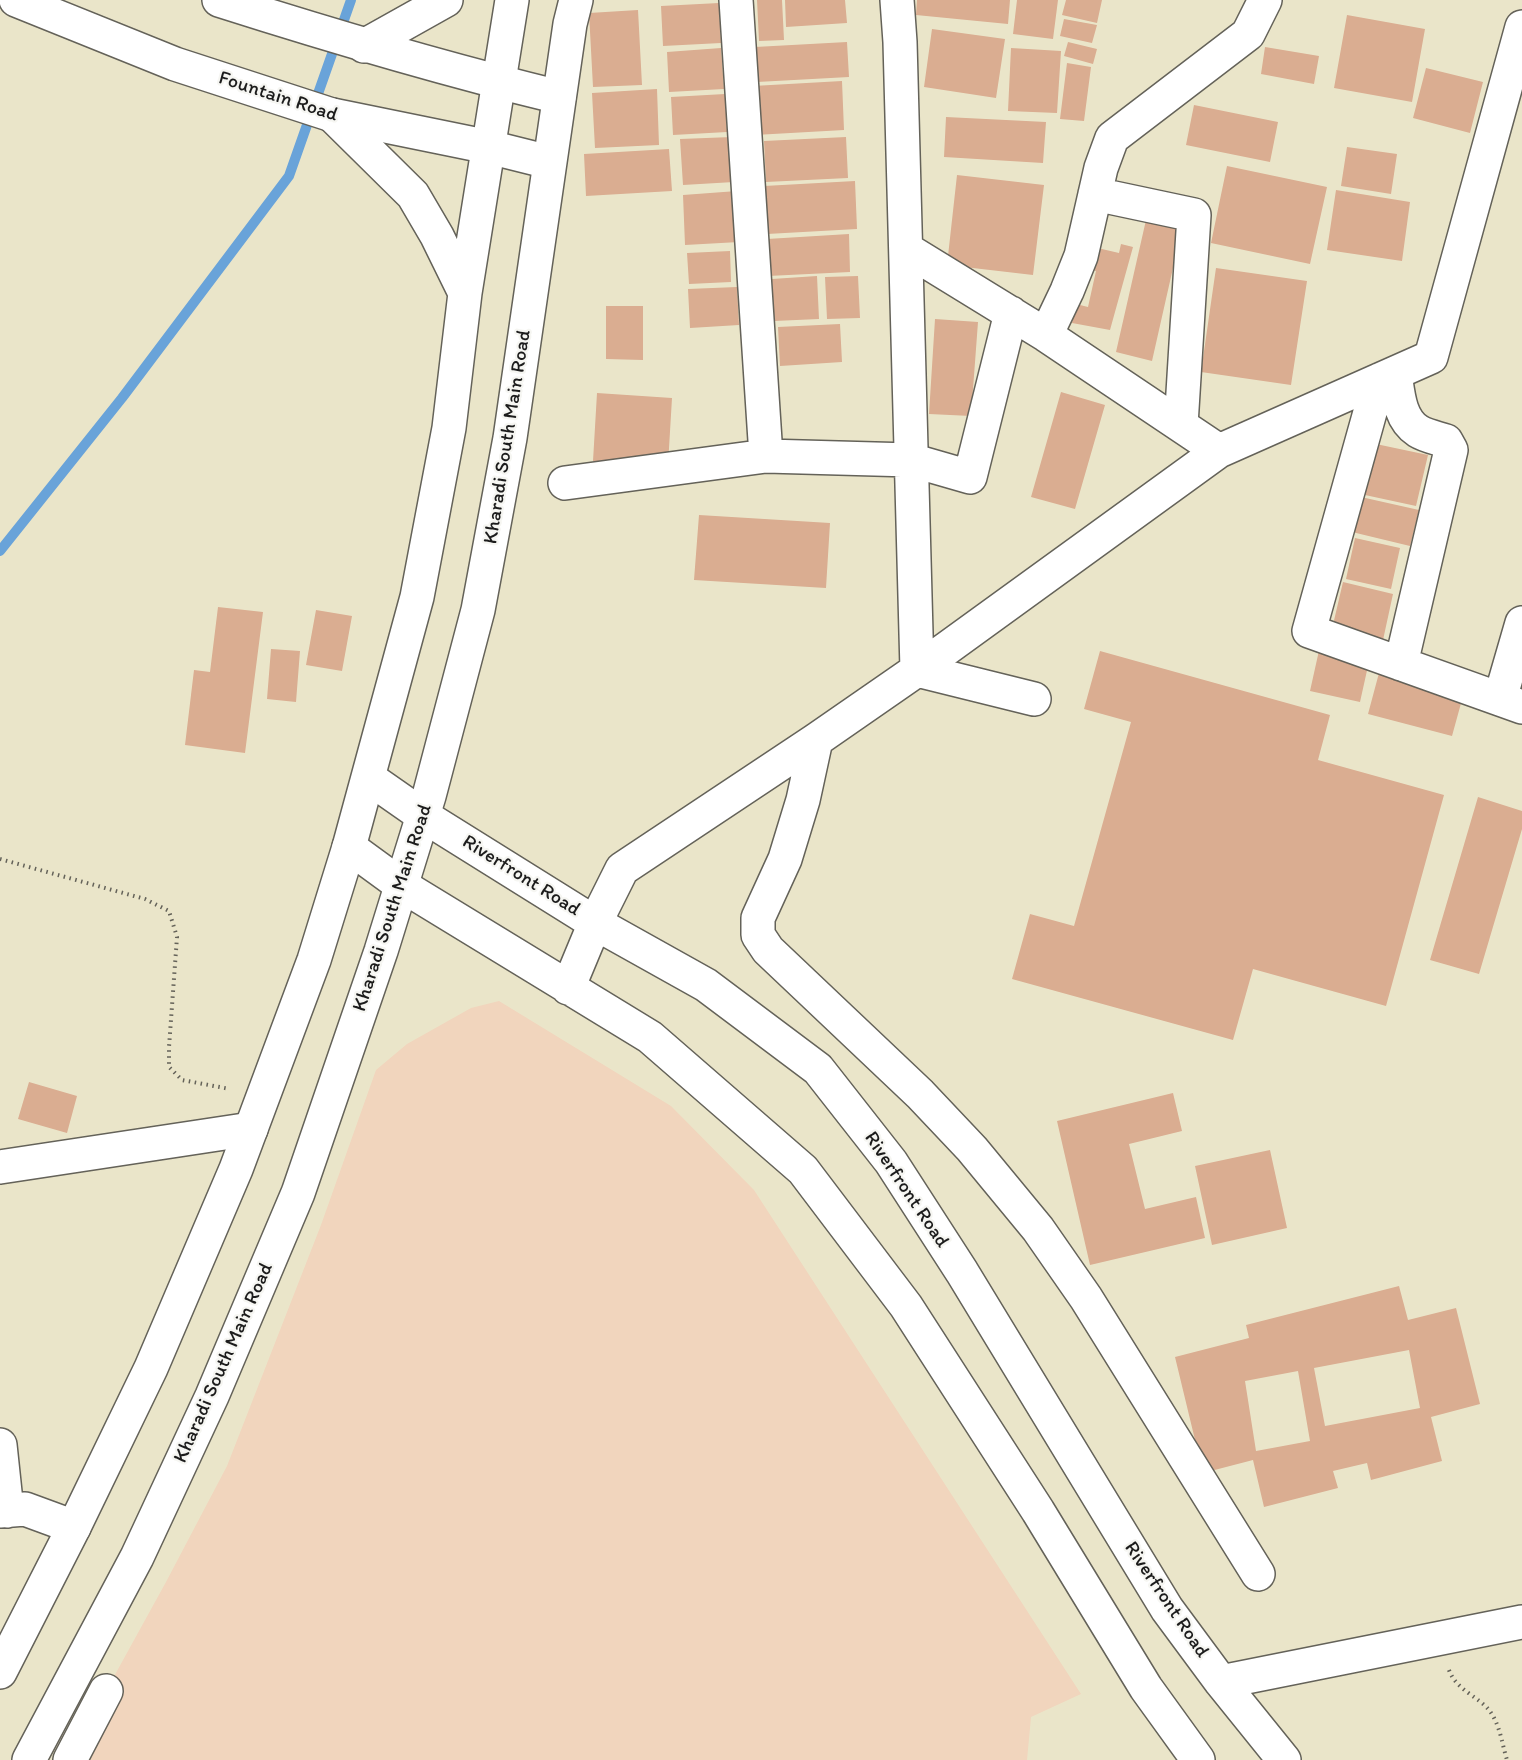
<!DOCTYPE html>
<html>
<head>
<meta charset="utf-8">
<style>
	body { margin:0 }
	canvas { display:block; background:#eae5c9 }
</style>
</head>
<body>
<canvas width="1522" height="1760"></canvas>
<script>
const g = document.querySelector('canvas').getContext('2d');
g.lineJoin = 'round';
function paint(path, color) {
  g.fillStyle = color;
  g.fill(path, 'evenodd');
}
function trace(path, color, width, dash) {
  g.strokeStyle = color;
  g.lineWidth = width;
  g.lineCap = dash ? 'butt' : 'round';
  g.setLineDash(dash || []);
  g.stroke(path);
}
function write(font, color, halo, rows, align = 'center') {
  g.font = font + ' Itim,sans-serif';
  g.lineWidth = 4.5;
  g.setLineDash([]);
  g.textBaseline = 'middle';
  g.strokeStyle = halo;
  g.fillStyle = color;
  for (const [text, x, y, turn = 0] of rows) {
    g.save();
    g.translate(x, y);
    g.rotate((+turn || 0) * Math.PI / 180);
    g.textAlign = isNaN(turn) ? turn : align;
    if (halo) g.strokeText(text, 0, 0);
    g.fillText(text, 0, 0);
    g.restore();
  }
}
const built = new Path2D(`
	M499 1001 671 1106 754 1190 1081 1694 1031 1717 1027 1760H68L166 1582 227 1466 321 1225 376 1070 407 1044 471 1008Z`);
const stream = new Path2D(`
	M0 551 122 398 289 176 351 0`);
const building = new Path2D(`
	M757 0H782L784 40 759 41Z
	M785 0H845L847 23 786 27Z
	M917 0H1010L1008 24 916 15Z
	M1017 0H1058L1053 39 1013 34Z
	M1066 0H1102L1097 23 1062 15Z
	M719 3 721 43 663 46 661 6Z
	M638 10 642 85 593 87 589 13Z
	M1347 15 1425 29 1412 102 1334 88Z
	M1064 19 1097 25 1092 43 1060 36Z
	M932 29 1005 39 996 98 924 87Z
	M847 42 849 77 757 82 755 47Z
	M1068 42 1097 49 1093 64 1064 56Z
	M1265 47 1319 56 1314 84 1261 74Z
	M721 48 724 89 669 92 667 52Z
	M1011 48 1061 51 1057 113 1008 111Z
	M1067 63 1091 67 1084 121 1060 119Z
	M1426 68 1483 82 1470 133 1413 118Z
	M842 81 844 130 755 135 753 86Z
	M657 89 659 145 595 148 592 93Z
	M725 94 727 132 673 135 671 97Z
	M1194 105 1278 122 1270 162 1186 145Z
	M946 117 1046 122 1043 163 944 157Z
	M732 137 734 182 683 185 680 139Z
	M846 137 848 178 766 182 764 141Z
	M1347 147 1397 154 1391 194 1341 186Z
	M669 149 672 191 586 196 584 154Z
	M1227 166 1327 187 1310 264 1211 243Z
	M957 175 1044 185 1033 275 947 265Z
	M855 181 857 229 767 234 764 186Z
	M1336 190 1410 202 1402 261 1327 250Z
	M737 191 739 242 685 245 683 195Z
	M1146 220 1182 228 1152 361 1116 352Z
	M849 234 850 272 768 276 767 239Z
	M1121 244 1133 247 1110 330 1072 323 1076 304 1088 307 1096 271 1084 268 1089 246 1119 253Z
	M730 251 731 282 689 284 687 253Z
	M1216 268 1307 281 1291 385 1201 372Z
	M817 276 819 319 774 321 772 279Z
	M858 276 860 318 827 319 825 277Z
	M737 287 739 325 690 328 688 289Z
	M606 306H643V360L606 359Z
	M935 319 978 322 971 416 929 414Z
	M840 324 842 362 780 366 778 327Z
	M1061 392 1105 405 1075 509 1031 497Z
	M597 393 672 398 668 465 593 461Z
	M1376 444 1428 455 1416 506 1365 495Z
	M1361 497 1419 510 1410 546 1352 532Z
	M699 515 830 523 826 588 694 580Z
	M1355 538 1400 548 1391 589 1346 579Z
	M1343 582 1393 594 1383 640 1332 629Z
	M218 607 263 612 245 753 185 745 194 670 210 672Z
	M316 610 352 616 342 671 306 665Z
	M1320 646 1370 657 1360 702 1310 691Z
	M271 649 300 651 296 702 267 699Z
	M1100 651 1330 715 1318 760 1444 795 1386 1006 1253 969 1233 1040 1012 979 1030 914 1074 926 1131 722 1084 709Z
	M1379 673 1463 696 1452 736 1368 714Z
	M1478 797 1522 811V829L1479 974 1430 960Z
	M29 1082 77 1096 67 1133 18 1119Z
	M1173 1093 1182 1131 1129 1144 1145 1209 1196 1197 1205 1238 1090 1265 1057 1121Z
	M1270 1150 1287 1228 1212 1245 1195 1166Z
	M1399 1286 1408 1320 1456 1308 1480 1404 1431 1417 1442 1461 1371 1480 1367 1463 1333 1471 1338 1488 1264 1507 1253 1460 1203 1473 1175 1357 1249 1338 1246 1325ZM1409 1350 1420 1408 1325 1426 1314 1368ZM1298 1371 1310 1441 1256 1451 1245 1381Z`);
const path = new Path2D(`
	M0 859 145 899 169 911 177 937 169 1047V1067L182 1080 230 1089
	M1449 1670C1456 1690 1479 1697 1489 1710 1500 1724 1502 1744 1507 1760`);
const minor = new Path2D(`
	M16 0 175 64 332 115 489 147 549 162
	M219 0C332 36 444 69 559 97
	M736 0 766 456
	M897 0 900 42 917 670 1034 699
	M1095 194 1194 215 1181 425
	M906 249 1046 335 1219 451
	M1046 335 1067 291 1081 256 1101 168 1112 138 1248 34 1265 0
	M1395 373C1398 393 1399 419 1418 431 1426 436 1437 438 1446 441L1451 450 1401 664
	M1379 380 1309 631 1522 707
	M565 483 766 456 911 460 970 477 1011 313
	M1500 699 1522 623
	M816 740 803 800 785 859 758 918V935L768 950 920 1094 972 1149 1038 1229 1086 1298 1258 1574
	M369 778 422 815 595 923 706 985 818 1069 891 1162 962 1272 1167 1609 1221 1682 1284 1760
	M349 847 401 885 650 1037 803 1170 906 1306 1038 1511 1146 1688 1198 1760
	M568 988 595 923 622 869 816 740 917 670 1219 451 1431 357 1522 27
	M0 1167 251 1129
	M0 1445 7 1511
	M0 1511 25 1509 74 1527
	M1221 1682 1522 1622
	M70 1760 106 1691`);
const major = new Path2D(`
	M364 46 446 0
	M332 115 413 195 437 236 465 293
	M0 1672 74 1527 151 1368 236 1169 314 960 349 847 417 597 449 428 465 293 512 0
	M29 1760 137 1557 212 1396 298 1193 381 951 429 796 478 610 510 438 570 24 576 0`);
const streetNames = [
	["Fountain Road",278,97,18],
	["Kharadi South Main Road",508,437,-81],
	["Riverfront Road",521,876,32],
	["Kharadi South Main Road",393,908,-72],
	["Riverfront Road",906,1190,56],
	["Kharadi South Main Road",224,1363,-66],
	["Riverfront Road",1166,1600,56]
];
paint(built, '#f1d5bd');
trace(stream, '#69a3d9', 10);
paint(building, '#daad91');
trace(minor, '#646259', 36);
trace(major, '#646259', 36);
trace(path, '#646259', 4, [1.5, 4.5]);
trace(minor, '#fff', 33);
trace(major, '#fff', 33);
write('20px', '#1c1c1c', '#f6f6f2', streetNames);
</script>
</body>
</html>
